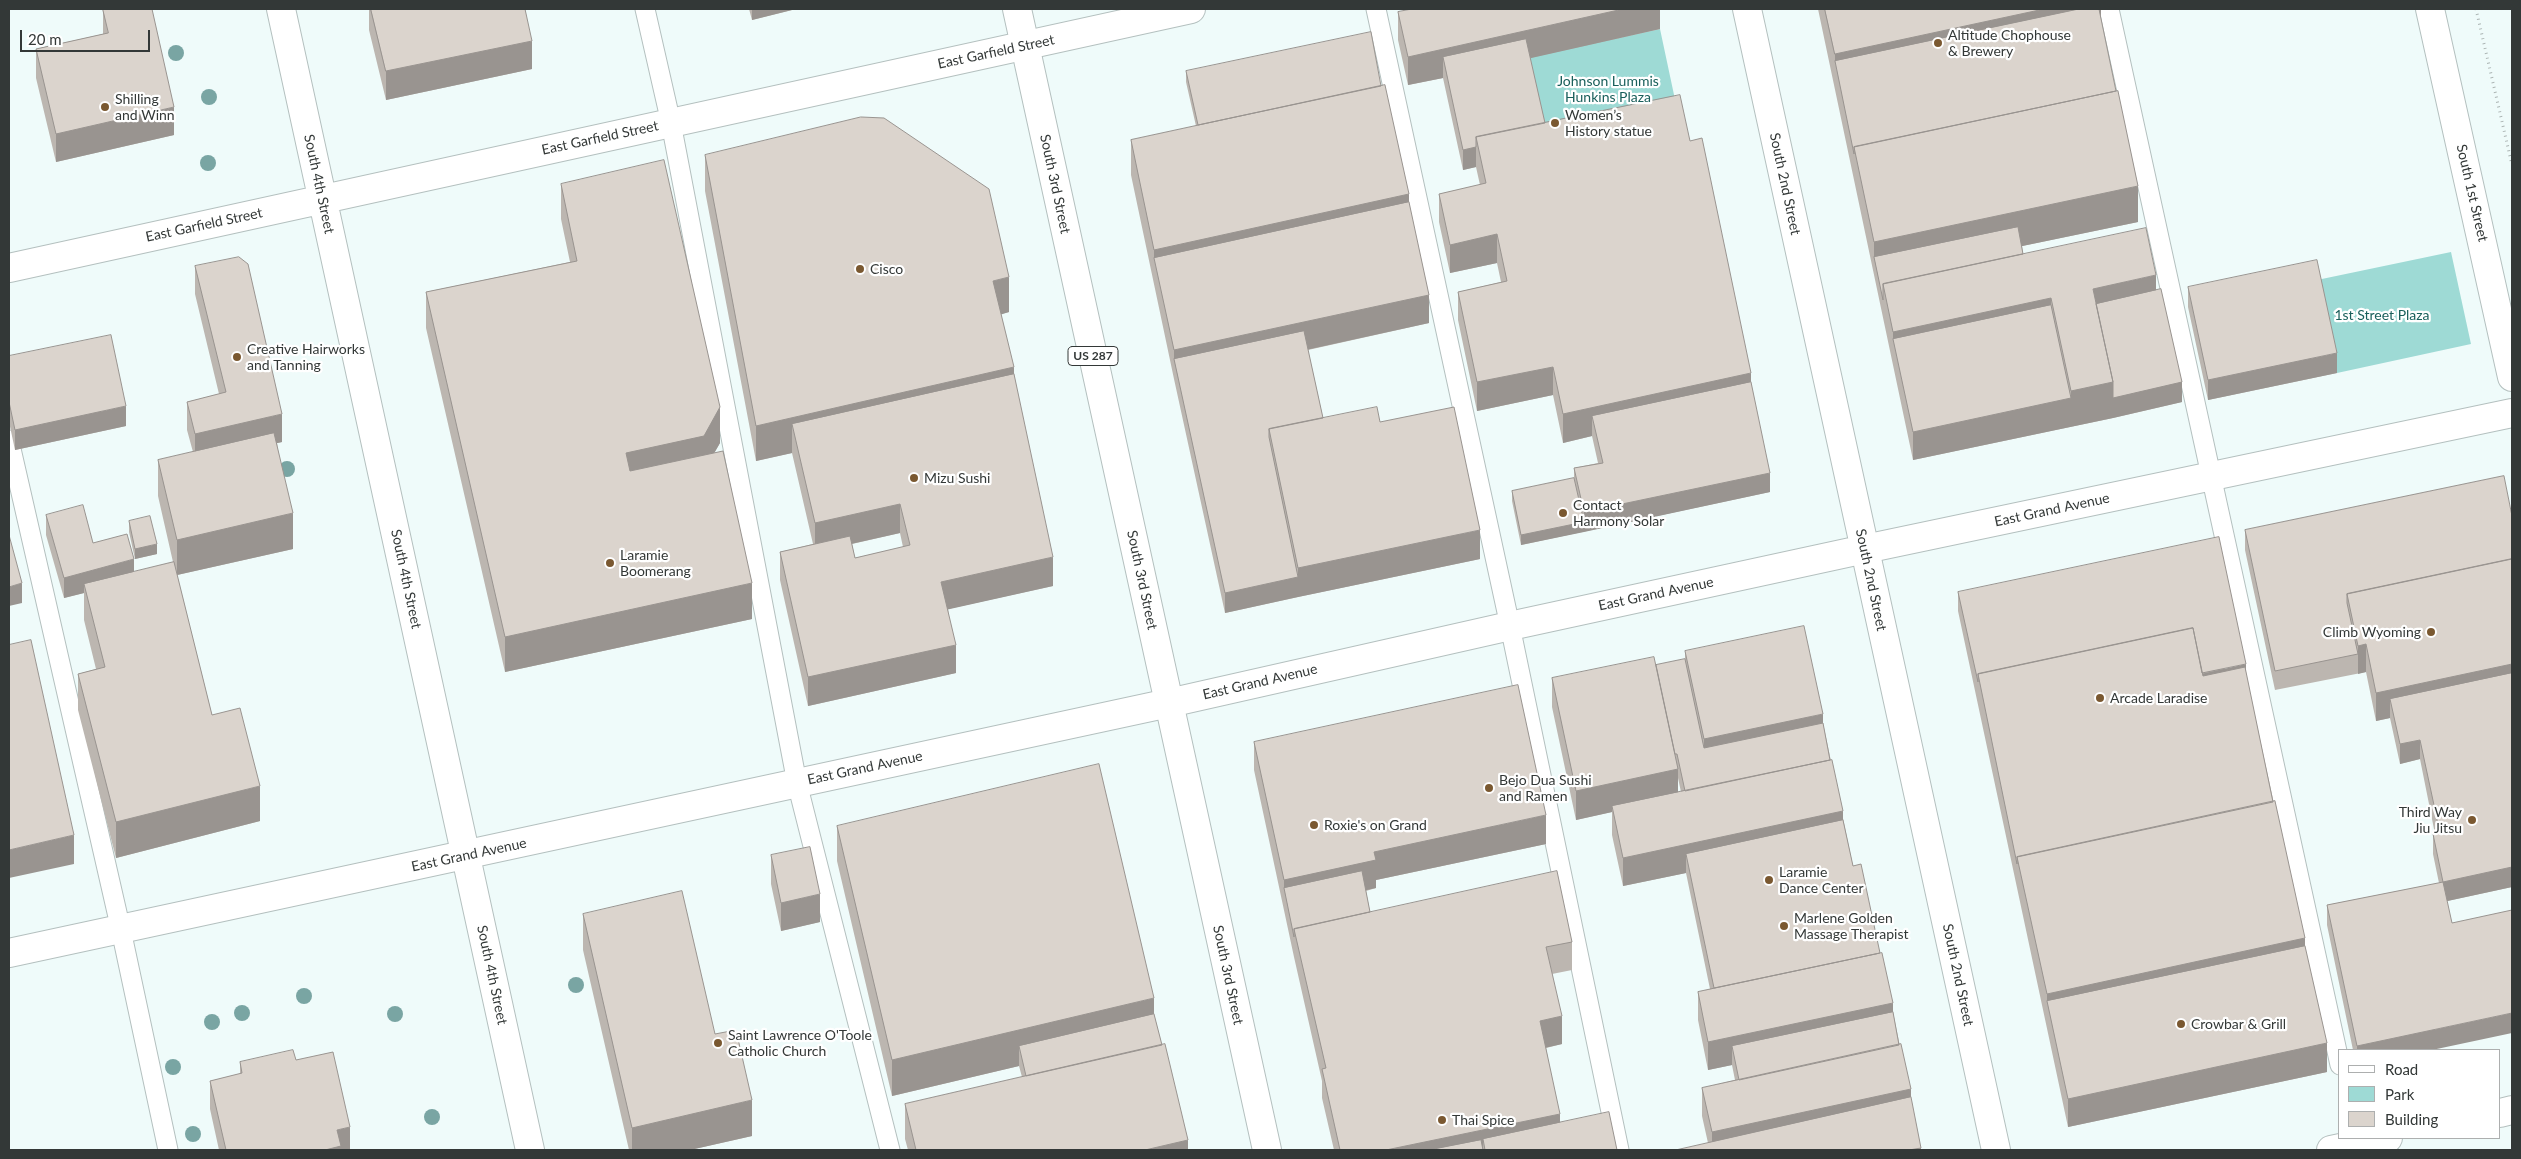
<!DOCTYPE html>
<html>
<head>
<meta charset="utf-8">
<style>
	body { margin:0 }
	#map { position:relative; width:2521px; height:1159px; overflow:hidden; background:#effbfa; font-family:Lato,sans-serif }
	canvas { display:block }
	.frame { position:absolute; inset:0; border:10px solid #333837; pointer-events:none }
	.legend { position:absolute; left:2338px; top:1049px; width:162px; height:90px; box-sizing:border-box; background:#fff; border:1px solid #adafaf; margin:0; padding:6px 9px; list-style:none; font-size:15px; color:#333837 }
	.legend li { display:flex; align-items:center; gap:10px; height:25px }
	.legend b { width:25px; border:1px solid #adafaf }
	.scale { position:absolute; left:20px; top:30px; width:130px; height:22px; box-sizing:border-box; border:2px solid #333837; border-top:0; padding-left:6px; font-size:15px; line-height:18px; white-space:nowrap; color:#333837; -webkit-text-stroke:4px #fff; paint-order:stroke }
</style>
</head>
<body>
<div id="map">
<canvas width="2521" height="1159"></canvas>
<div class="frame"></div>
<ul class="legend">
<li><b style="height:6px;background:#fff"></b>Road</li>
<li><b style="height:14px;background:#9edad5"></b>Park</li>
<li><b style="height:14px;background:#dbd4cd"></b>Building</li>
</ul>
<div class="scale">20 m</div>
</div>
<script>
const g = document.querySelector('canvas').getContext('2d');
g.lineJoin = 'round';
function paint(path, color) {
  g.fillStyle = color;
  g.fill(path, 'evenodd');
}
function trace(path, color, width, dash) {
  g.strokeStyle = color;
  g.lineWidth = width;
  g.lineCap = dash ? 'butt' : 'round';
  g.setLineDash(dash || []);
  g.stroke(path);
}
function write(font, color, halo, rows, align = 'center') {
  g.font = font + ' Lato,sans-serif';
  g.lineWidth = 4.5;
  g.setLineDash([]);
  g.textBaseline = 'middle';
  g.strokeStyle = halo;
  g.fillStyle = color;
  for (const [text, x, y, turn = 0] of rows) {
    g.save();
    g.translate(x, y);
    g.rotate((+turn || 0) * Math.PI / 180);
    g.textAlign = isNaN(turn) ? turn : align;
    if (halo) g.strokeText(text, 0, 0);
    g.fillText(text, 0, 0);
    g.restore();
  }
}
const green = new Path2D(`
	M1660 29 1680 123 1547 151 1526 58Z
	M2451 252 2471 344 2337 373 2317 280Z`);
const path = new Path2D(`
	M2476 9 2512 165`);
const service = new Path2D(`
	M645 9 671 123 797 783 890 1150
	M1376 9 1510 626 1619 1150
	M2109 9 2340 1065
	M9 440 121 930 168 1150`);
const minor = new Path2D(`
	M2430 9 2512 377
	M1865 549 2512 413
	M2500 1113 2512 1110
	M2331 1150 2388 1138`);
const tertiary = new Path2D(`
	M281 9 530 1150
	M1747 9 1996 1150
	M9 268 1191 9
	M1169 703 1510 626 1865 549`);
const primary = new Path2D(`
	M1017 9 1267 1150
	M9 953 1169 703`);
const trees = [
	[176,53],
	[209,97],
	[208,163],
	[287,469],
	[576,985],
	[304,996],
	[242,1013],
	[395,1014],
	[212,1022],
	[173,1067],
	[432,1117],
	[193,1134]
];
const wall = new Path2D(`
	M103 9 174 135 56 162 36 78V49L103 34Z
	M369 9H525L532 69 386 100 369 30Z
	M749 9H796L752 20Z
	M1660 9V29L1530 58 1545 123 1690 141 1751 382 1770 492 1521 545 1512 501V491L1574 478V468L1598 463 1592 436 1563 443 1553 395 1477 411 1458 320V292L1501 282 1497 263 1450 273 1439 222V194L1480 185 1476 167 1463 170 1443 78 1408 85 1398 40V12Z
	M1818 9H2101V22L2138 222 2022 246 2023 254 2156 290 2182 402 2113 418 1913 460Z
	M1186 71 1381 86 1409 202 1429 323 1308 350 1323 418 1380 422 1480 559 1298 597 1225 613 1174 379 1131 175V140L1196 126 1186 82Z
	M705 155 1009 312 1001 314 1014 374 1053 586 948 609 956 673 808 706 780 580V552L813 544 792 453 756 461 705 191ZM900 533 903 547 855 558 852 544Z
	M561 184 720 443 714 453 752 619 505 672 426 328V292L570 262 561 219Z
	M195 266 282 442 277 443 293 549 177 575 212 715 260 821 116 858 78 710V674L96 669 84 620V593L64 598 46 535V515L93 543 134 572 173 562 158 496V460L193 452 187 430V402L219 394 195 294Z
	M2188 287 2337 373 2208 400 2188 307Z
	M9 356 126 426 15 450 9 422Z
	M2504 476 2512 887 2447 901 2432 1050H2353L2327 925V905L2439 883 2433 854V834H2435L2420 759 2400 764 2390 718 2376 721 2366 672 2275 690 2245 550V530Z
	M129 521 157 554 135 559 129 532Z
	M1958 592 2246 675 2305 946 2327 1072 2068 1127 1958 611Z
	M1685 651 1823 723 1853 866 1893 1012 1921 1150 1708 1143 1702 1116V1088L1735 1080 1732 1065 1708 1070 1698 1020V992L1710 989 1686 873 1623 886 1612 835V812L1576 820 1552 707V678L1656 665 1685 659ZM1678 778 1681 792H1678Z
	M1254 742 1546 844 1376 880V888L1366 891 1370 912 1572 942V970L1552 974 1562 1044 1546 1048 1560 1122 1617 1150H1334L1322 1098V1081L1294 957 1254 770Z
	M837 826 1154 1014 1188 1150H908L905 1139V1104L1022 1077 1019 1066 892 1096 837 861Z
	M771 855 820 922 781 931 771 884Z
	M583 914 715 1034 752 1136 690 1150H629L583 950Z
	M296 1060 350 1150H219L210 1109V1081L240 1074V1062Z`);
const shadedWall = new Path2D(`
	M752 9H796L752 20Z
	M1623 9H1660V29L1447 77 1443 57V78L1408 85V57Z
	M2044 9H2101V32L1835 62V54Z
	M532 41V69L386 100V71Z
	M174 107V135L56 162V134Z
	M1476 147V167L1463 170V150Z
	M2138 186V222L1878 276 1874 257V242Z
	M1409 194V230L1154 258V250Z
	M1497 234V263L1450 273V245Z
	M2156 275V310L2097 323 2093 289Z
	M1009 277V312L993 317V281Z
	M1429 295V323L1178 378 1174 359V350Z
	M2051 298V333L1893 339V332Z
	M2337 353V373L2208 400V380Z
	M1014 367V403L792 424V453L756 461V426Z
	M1553 367V395L1477 411V382Z
	M1751 373V402L1592 416V436L1563 443V414Z
	M2113 382H2182V402L2113 418 1913 460V432L2071 398V391Z
	M126 406V426L15 450V430Z
	M720 407V443L704 471 626 488V453Z
	M282 414V442L195 462V434Z
	M1770 473V492L1584 532V512Z
	M900 504V533L815 552V523Z
	M293 513V549L177 575V540Z
	M1584 522V532L1521 545V535Z
	M1480 530V559L1298 597 1225 613V593L1298 577V568Z
	M157 544V554L135 559V549Z
	M1053 557V586L941 611V582Z
	M134 559V579L84 584V593L64 598V578Z
	M22 583V603L9 606V587Z
	M752 583V619L505 672V637Z
	M2366 644V672L2358 674V646Z
	M956 645V673L808 706V677Z
	M2246 664V684L2201 694V674Z
	M2512 664V693L2390 699V718L2376 721V693Z
	M1823 714V743L1704 768V739Z
	M2420 740V759L2400 764V744Z
	M1678 769V797L1612 806V812L1576 820V791Z
	M260 786V821L116 858V822Z
	M1843 811V840L1686 854V873L1623 886V858Z
	M1546 815V844L1376 880V888L1288 907 1284 888V880L1374 852Z
	M74 835V864L9 878V850Z
	M2512 867V887L2443 902V882Z
	M820 894V922L781 931V903Z
	M2305 938V974L2047 1001V994Z
	M1154 998V1034L1019 1046V1066L892 1096V1060Z
	M1893 1003V1031L1732 1046V1065L1708 1070V1042Z
	M2512 1013V1033L2432 1050H2357V1046Z
	M1562 1016V1044L1540 1049V1021Z
	M2327 1043V1072L2068 1127V1099Z
	M1911 1089V1117L1712 1150V1132Z
	M752 1100V1136L690 1150H632V1128Z
	M1560 1114V1143L1483 1139V1150H1386Z
	M350 1127V1150H325L337 1130Z
	M1188 1140V1150H1145Z
	M1921 1148V1150H1909Z`);
const building = new Path2D(`
	M103 9H152L174 107 56 134 36 49 108 33Z
	M371 9H525L532 41 386 71Z
	M1412 9H1623L1408 57 1398 12Z
	M1825 9H2044L1835 54Z
	M2079 9H2099L2116 91 1854 147V154L1835 61Z
	M1371 32 1381 86 1198 125 1186 71Z
	M1526 39 1545 123 1476 137V147L1463 150 1443 57Z
	M1385 85 1409 194 1154 250 1131 140Z
	M2118 91 2138 186 1874 242 1854 147Z
	M1680 95 1690 141 1702 138 1751 373 1563 414 1553 367 1477 382 1458 292 1507 281 1497 234 1450 245 1439 194 1486 183 1476 137Z
	M861 117 884 118 989 189 1009 277 993 281 1014 367 756 426 705 155Z
	M664 160 720 407 704 436 626 453 630 471 723 451 752 583 505 637 426 292 577 261 561 184Z
	M1409 202 1429 295 1174 350 1154 258Z
	M2018 227 2023 254 1883 284V300L1874 257Z
	M2146 228 2156 275 2093 289 2113 382 2071 391 2051 298 1893 332 1883 284Z
	M239 257 248 264 282 414 195 434 187 402 226 392 195 266Z
	M2317 260 2337 353 2208 380 2188 287Z
	M2161 289 2182 382 2113 398V382L2096 304Z
	M2051 305 2071 398 1913 432 1893 339Z
	M1304 331 1323 418 1269 429V437L1298 577 1225 593 1174 359Z
	M111 335 126 406 15 430 9 402V356Z
	M1014 374 1053 557 941 582 956 645 808 677 780 552 850 536 855 558 910 545 900 504 815 523 792 424Z
	M1751 382 1770 473 1584 512 1574 468 1603 463 1592 416Z
	M1377 407 1380 422 1454 407 1480 530 1298 568 1269 429Z
	M274 433 293 513 177 540 158 460Z
	M2504 476 2512 516V559L2347 594V603L2358 654 2275 671 2245 530Z
	M1574 478 1584 522 1521 535 1512 491Z
	M83 505 93 543 127 534 134 559 64 578 46 515Z
	M150 516 157 544 135 549 129 521Z
	M9 535 22 583 9 587Z
	M2219 537 2246 664 2202 673 2193 628 1978 674V682L1958 592Z
	M2512 559V664L2376 693 2366 644 2358 646 2347 594Z
	M174 562 212 715 240 708 260 786 116 822 78 674 105 667 84 584Z
	M1804 626 1823 714 1704 739 1685 651Z
	M2193 628 2203 676 2245 667 2273 802 2017 857V864L1978 674Z
	M31 640 74 835 9 850V645Z
	M1654 657 1678 769 1576 791 1552 678Z
	M1685 659 1704 748 1823 723 1830 760 1685 791 1677 754H1675L1656 665Z
	M2512 673V867L2443 882 2452 923 2512 910V1013L2357 1046 2327 905 2443 882 2433 834 2440 833 2420 740 2400 744 2390 699Z
	M1518 685 1546 815 1374 852 1376 860 1284 880 1254 742Z
	M1832 760 1843 811 1623 858 1612 806Z
	M1099 764 1154 998 892 1060 837 826Z
	M2275 801 2305 938 2047 994 2017 857Z
	M1843 820 1853 866 1861 864 1880 953 1714 988 1686 854Z
	M810 847 820 894 781 903 771 855Z
	M1362 871 1370 912 1294 929V937L1284 888Z
	M1557 871 1572 942 1546 947 1562 1016 1540 1021 1560 1114 1386 1150H1340L1322 1069 1326 1068 1294 929Z
	M682 891 715 1034 736 1030 752 1100 632 1128 583 914Z
	M2305 946 2327 1043 2068 1099 2047 1001Z
	M1882 953 1893 1003 1708 1042 1698 992Z
	M1893 1012 1899 1045 1739 1080 1732 1046Z
	M1154 1014 1162 1045 1026 1076 1019 1046Z
	M1165 1044 1188 1140 1145 1150H916L905 1104Z
	M1901 1044 1911 1089 1712 1132 1702 1088Z
	M293 1050 296 1060 333 1052 350 1127 337 1130 341 1146 325 1150H223H226L210 1081 242 1073 240 1062Z
	M1911 1097 1921 1148 1909 1150H1676Z
	M1609 1112 1617 1150H1485L1483 1139Z
	M1481 1140 1483 1150H1429Z`);
const markers = [
	[1938,43,5,"#7a5830"],
	[105,107,5,"#7a5830"],
	[1555,123,5,"#7a5830"],
	[860,269,5,"#7a5830"],
	[237,357,5,"#7a5830"],
	[914,478,5,"#7a5830"],
	[1563,513,5,"#7a5830"],
	[610,563,5,"#7a5830"],
	[2431,632,5,"#7a5830"],
	[2100,698,5,"#7a5830"],
	[1489,788,5,"#7a5830"],
	[2472,820,5,"#7a5830"],
	[1314,825,5,"#7a5830"],
	[1769,880,5,"#7a5830"],
	[1784,926,5,"#7a5830"],
	[2181,1024,5,"#7a5830"],
	[718,1043,5,"#7a5830"],
	[1442,1120,5,"#7a5830"]
];
const shields = [
	[1093,356,50]
];
const shieldNames = [
	["US 287",1093,356]
];
const poiNames = [
	["Altitude Chophouse",1948,35],
	["& Brewery",1948,51],
	["Shilling",115,99],
	["and Winn",115,115],
	["Women’s",1565,115],
	["History statue",1565,131],
	["Cisco",870,269],
	["Creative Hairworks",247,349],
	["and Tanning",247,365],
	["Mizu Sushi",924,478],
	["Contact",1573,505],
	["Harmony Solar",1573,521],
	["Laramie",620,555],
	["Boomerang",620,571],
	["Climb Wyoming",2421,632,"right"],
	["Arcade Laradise",2110,698],
	["Bejo Dua Sushi",1499,780],
	["and Ramen",1499,796],
	["Third Way",2462,812,"right"],
	["Jiu Jitsu",2462,828,"right"],
	["Roxie's on Grand",1324,825],
	["Laramie",1779,872],
	["Dance Center",1779,888],
	["Marlene Golden",1794,918],
	["Massage Therapist",1794,934],
	["Crowbar & Grill",2191,1024],
	["Saint Lawrence O'Toole",728,1035],
	["Catholic Church",728,1051],
	["Thai Spice",1452,1120]
];
const streetNames = [
	["East Garfield Street",996,52,-12],
	["East Garfield Street",600,138,-12],
	["South 4th Street",319,184,78],
	["South 3rd Street",1055,184,78],
	["South 2nd Street",1785,184,78],
	["South 1st Street",2472,193,77],
	["East Garfield Street",204,225,-12],
	["East Grand Avenue",2052,510,-12],
	["South 4th Street",406,579,78],
	["South 3rd Street",1142,580,78],
	["South 2nd Street",1871,580,78],
	["East Grand Avenue",1656,594,-12],
	["East Grand Avenue",1260,682,-13],
	["East Grand Avenue",865,768,-12],
	["East Grand Avenue",469,855,-12],
	["South 4th Street",492,975,78],
	["South 3rd Street",1228,975,78],
	["South 2nd Street",1958,975,78]
];
const parkNames = [
	["Johnson Lummis",1608,81],
	["Hunkins Plaza",1608,97],
	["1st Street Plaza",2382,315]
];
paint(green, '#9edad5');
trace(service, '#b4c0bf', 21);
trace(minor, '#b4c0bf', 30);
trace(tertiary, '#b4c0bf', 30);
trace(primary, '#b4c0bf', 30);
trace(path, '#acb5b4', 3, [1, 4]);
trace(service, '#fff', 19);
trace(minor, '#fff', 28);
trace(tertiary, '#fff', 28);
trace(primary, '#fff', 28);
g.fillStyle = '#79a5a3';
for (const [x, y] of trees) {
  g.beginPath();
  g.arc(x, y, 8, 0, 2 * Math.PI);
  g.fill();
}
paint(wall, '#bcb6b0');
paint(shadedWall, '#999490');
paint(building, '#dbd4cd');
trace(building, '#999490', 1);
for (const [x, y, r, color] of markers) {
  const dot = new Path2D();
  dot.arc(x, y, r, 0, 2 * Math.PI);
  g.fillStyle = color;
  g.fill(dot);
  trace(dot, '#fff', 2);
}
for (const [x, y, w] of shields) {
  const box = new Path2D();
  box.roundRect(x - w / 2, y - 9.5, w, 19, 4);
  g.fillStyle = '#fff';
  g.fill(box);
  trace(box, '#333837', 1);
}
write('bold 12px', '#333837', null, shieldNames);
write('14px', '#333837', '#fff', poiNames, 'left');
write('14px', '#333837', '#fff', streetNames);
write('14px', '#195f5b', '#fff', parkNames);
</script>
</body>
</html>
